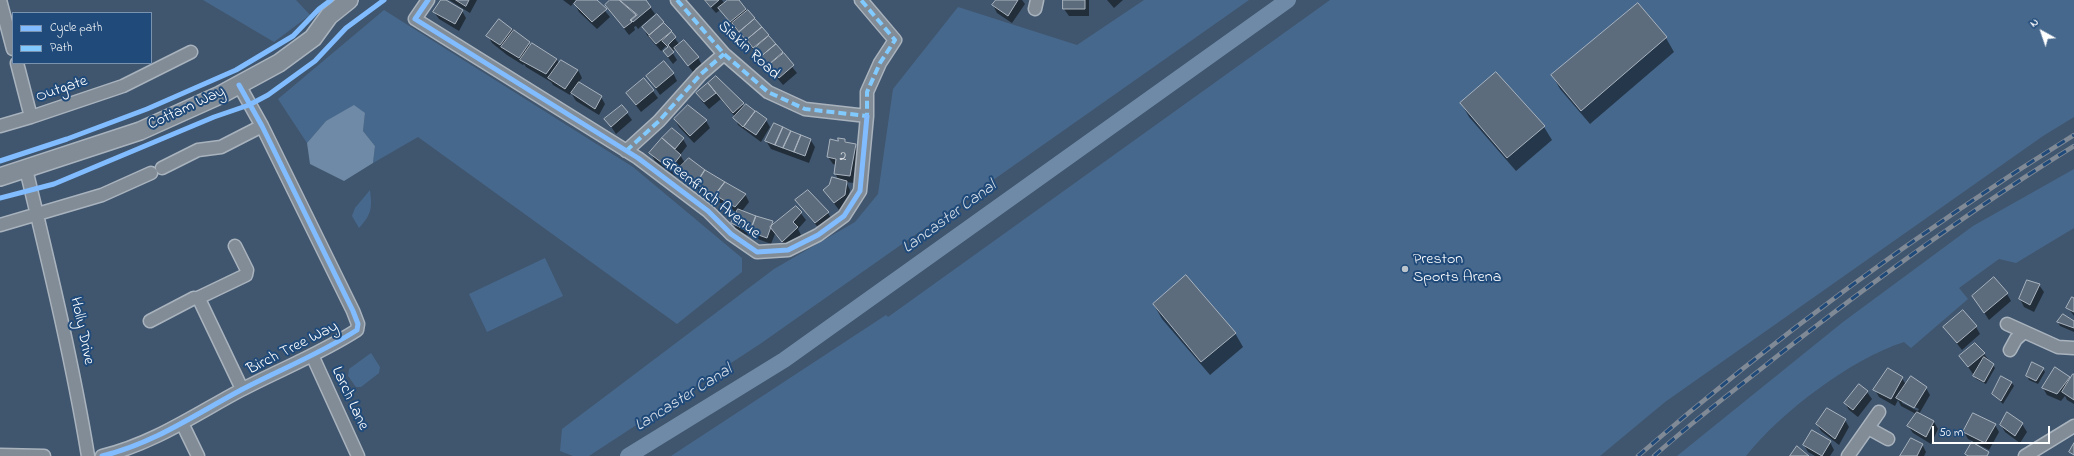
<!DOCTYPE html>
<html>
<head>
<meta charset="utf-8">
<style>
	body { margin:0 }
	#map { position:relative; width:2074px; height:456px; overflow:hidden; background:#40566e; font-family:"Indie Flower",sans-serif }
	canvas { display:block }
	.legend { position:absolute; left:12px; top:12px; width:140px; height:52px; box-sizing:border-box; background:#1f4a7a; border:1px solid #7992af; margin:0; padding:5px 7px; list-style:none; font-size:12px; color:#fff }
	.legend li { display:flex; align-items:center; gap:8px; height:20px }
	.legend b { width:20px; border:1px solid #7992af }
	.north { position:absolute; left:2022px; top:12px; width:40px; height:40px; -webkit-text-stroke:3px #1f4a7a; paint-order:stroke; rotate:320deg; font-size:11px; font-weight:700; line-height:16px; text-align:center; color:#fff }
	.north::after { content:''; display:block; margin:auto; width:14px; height:18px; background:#fff; clip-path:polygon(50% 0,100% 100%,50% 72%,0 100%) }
	.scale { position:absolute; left:1932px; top:426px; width:118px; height:18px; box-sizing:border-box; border:2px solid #fff; border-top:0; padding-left:5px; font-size:12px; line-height:14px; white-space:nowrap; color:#fff; -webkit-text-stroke:3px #1f4a7a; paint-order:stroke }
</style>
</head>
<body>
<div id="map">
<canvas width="2074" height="456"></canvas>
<ul class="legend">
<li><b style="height:5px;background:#80bcff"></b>Cycle path</li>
<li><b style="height:5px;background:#80caff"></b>Path</li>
</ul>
<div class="north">N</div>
<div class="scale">50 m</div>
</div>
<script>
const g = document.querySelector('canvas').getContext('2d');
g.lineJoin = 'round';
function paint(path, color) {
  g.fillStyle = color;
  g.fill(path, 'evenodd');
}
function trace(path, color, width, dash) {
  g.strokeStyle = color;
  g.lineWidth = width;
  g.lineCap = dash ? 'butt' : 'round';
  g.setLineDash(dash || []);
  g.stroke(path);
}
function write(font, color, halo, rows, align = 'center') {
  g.font = font + ' "Indie Flower",sans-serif';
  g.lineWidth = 4;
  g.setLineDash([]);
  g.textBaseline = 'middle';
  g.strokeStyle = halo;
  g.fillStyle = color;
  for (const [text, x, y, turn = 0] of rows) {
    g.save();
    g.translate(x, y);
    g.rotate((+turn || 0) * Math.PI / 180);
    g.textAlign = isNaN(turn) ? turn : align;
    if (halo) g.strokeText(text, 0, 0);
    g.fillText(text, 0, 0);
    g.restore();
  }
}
const green = new Path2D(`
	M203 0H296L310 15 274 42Z
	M1144 0H1249L760 344 589 456H573L560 451 562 429 774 269 855 222 878 194 893 89 958 7 1077 45Z
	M1330 0H2074V117L2043 136 1665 402 1600 456H671L886 315 888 317Z
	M384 10 633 167 742 258V272L677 324 418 137 373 163 375 146 363 131 365 113 326 121 307 143 278 99Z
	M2074 169V228L2016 263 1999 259 1959 288 1968 299 1911 348 1904 342C1851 359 1781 412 1746 456H1677L1843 322 1973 226Z
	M370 190C372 208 372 214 359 228L352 216 355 208Z
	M545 258 563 296 487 332 469 294Z
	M371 353 380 367 379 373 361 387H356L348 376 349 369Z`);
const water = new Path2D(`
	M354 105 365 113 363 131 375 146 373 163 344 181 310 164 307 143 326 121Z`);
const shadow = new Path2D(`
	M442 0 462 11 466 18 459 31 439 19 434 12Z
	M449 0H477L470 13Z
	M563 0H576L571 6Z
	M579 0H596L610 17 597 29 579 12 575 4Z
	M612 0H618L622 3 620 0H645L655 14 638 29 636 26 634 27 635 30 629 35 606 5Z
	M704 0H722L725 4 730 0H738L797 73 783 85 720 10 716 13Z
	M998 0H1022L1025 4 1012 23 997 13 993 5Z
	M1064 0H1089V16H1069L1064 9Z
	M1107 0H1123L1114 8Z
	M657 16 680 45 698 58 702 65 693 72 675 49 672 52 677 60 673 64 664 52 668 49 666 46 661 51 647 35 643 27Z
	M512 29 531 46 532 44 557 59 559 64 578 70 582 78 578 83 601 97 605 104 599 115 576 101 571 93 570 95 553 85 551 82 526 67 524 64 523 65 507 55 492 43 488 36Z
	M1666 38 1674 52 1590 124 1560 89 1552 75Z
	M673 73 677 81 660 95 647 76Z
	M716 77 745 107 766 120 770 127 761 142 738 125 735 117 721 99 709 109 701 100 697 93Z
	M644 79 658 98 641 112 627 94Z
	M1461 103 1544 127 1552 140 1516 171 1469 117Z
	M622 106 632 120 616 134 606 119Z
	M675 120 706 121 710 128 694 143 679 127Z
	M673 129 683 139 687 146 680 155 685 163 704 171 745 194 749 202 742 211 772 222 774 225 796 207 806 220 798 229 801 235 787 248 775 234 771 244 737 231 733 223 738 213 701 192 685 176 681 169 675 176 655 161 651 153Z
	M810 139 815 147 809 163 771 149 766 141Z
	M845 140 847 143 855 145 860 152 854 183 846 182 850 190 848 202 839 210 824 190 839 181 835 173 836 165 833 164 828 157 839 142Z
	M797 201 828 213 832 220 820 230Z
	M2039 285 2044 292 2034 312 2024 307 2020 299Z
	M2007 294 2011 301 1989 320 1978 303Z
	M2074 299V316L2068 308Z
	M1154 305 1235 333 1243 347 1210 375 1162 319Z
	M2058 322H2074V332L2060 326Z
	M1944 327H1976L1980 334 1962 350Z
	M1984 354 1995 368 1986 384 1976 379 1974 376 1976 371 1973 374 1961 357Z
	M2043 369 2045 372 2038 384 2029 380 2027 376Z
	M2074 375V404L2067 400 2065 396 2061 401 2047 395 2043 388 2069 377 2070 380Z
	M1902 378 1906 385 1926 388 1930 395 1919 414 1934 422 1938 429 1931 444 1913 433 1908 426 1916 414 1901 406 1898 400 1895 406 1879 397 1875 390ZM1902 401 1919 409 1918 411 1902 403Z
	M2001 378 2012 383 2014 386 2003 404 1993 394Z
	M1859 385 1867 392 1872 399 1858 417 1849 410 1845 403Z
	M1845 420 1849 427 1839 445 1821 431 1817 424Z
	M2022 424 2027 432 2020 443 2005 432 2001 425Z
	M1995 425 1999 432 1989 450 1968 439 1964 432Z
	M1830 442 1834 450 1830 456H1815L1808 452 1804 445Z
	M1922 444 1926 452 1924 456H1901Z`);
const canal = new Path2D(`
	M628 456 784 360 1288 0`);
const building = new Path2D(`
	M441 0H446L463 10 455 24 433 12Z
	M456 0H469L466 6Z
	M577 0H597L607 9 592 22 574 4Z
	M610 0H619L636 15 630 20 632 22 624 28 605 5Z
	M620 0H646L651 7 633 22 631 20 637 15Z
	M705 0H719L711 7Z
	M728 0H739L746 9 730 22 718 8Z
	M996 0H1018L1008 16 992 5Z
	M1063 0H1085V9H1063Z
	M1638 3 1667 37 1581 111 1551 75Z
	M748 10 755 18 739 32 732 23Z
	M657 14 664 22 649 35 642 27Z
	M499 19 512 29 500 45 486 36Z
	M755 19 762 27 746 40 739 32Z
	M664 23 672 31 656 44 649 36Z
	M762 27 769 35 753 48 747 40Z
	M514 30 530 42 519 58 501 47Z
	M672 32 676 37 668 45 674 52 668 57 663 51 668 47 662 41Z
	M769 36 776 44 760 57 754 49Z
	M684 40 699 57 688 66 674 48Z
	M532 43 557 59 546 74 520 60Z
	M776 44 783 52 768 65 761 57Z
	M784 53 794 65 779 78 768 66Z
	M561 60 578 70 565 89 548 78Z
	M664 61 674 73 656 88 646 76Z
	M1496 72 1545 126 1507 158 1460 103Z
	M716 76 744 103 733 113 708 83Z
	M644 78 654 90 636 105 626 93Z
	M579 82 602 96 595 109 571 93Z
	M708 83 716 93 704 102 696 93Z
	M746 104 755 111 743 127 733 118Z
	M622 105 628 112 611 127 604 119Z
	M688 105 707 120 690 136 674 119Z
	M756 111 767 119 756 135 744 127Z
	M774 123 783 127 775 145 765 141Z
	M783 127 791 131 783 148 775 145Z
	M672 128 684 138 675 149 662 138Z
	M791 131 801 135 794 152 783 148Z
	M801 135 811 139 805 156 794 152Z
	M662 138 681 155 670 169 649 153Z
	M838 138 845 139V142L856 144 850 176 834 174 836 159 827 157 830 139 838 141Z
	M689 158 705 170 696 184 679 168Z
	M705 170 725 182 715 195 696 184Z
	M832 177 847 181 845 195 834 203 823 190 829 185Z
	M725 182 746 194 735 207 715 195Z
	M808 190 829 212 815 223 795 200Z
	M796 206 802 212 793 222 798 227 782 242 770 227Z
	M738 209 756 216 750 232 731 223Z
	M756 216 773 221 767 238 750 232Z
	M1186 275 1236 333 1201 362 1153 304Z
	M1994 277 2008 293 1984 313 1972 296Z
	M2027 280 2040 284 2030 305 2019 299Z
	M2072 297 2074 298V312L2066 308Z
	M1963 310 1977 326 1957 343 1943 327Z
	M2063 314 2074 321V328L2057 322Z
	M1975 343 1985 353 1968 367 1959 356Z
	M1984 357 1994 364 1984 382 1973 376Z
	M2032 362 2044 368 2036 381 2026 376Z
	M2055 367 2070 377 2057 394 2042 388Z
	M1888 368 1903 377 1891 399 1873 390Z
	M2073 374H2074V400L2062 392Z
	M1911 376 1927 387 1914 408 1896 398Z
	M2001 376 2012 382 2001 401 1992 394Z
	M1859 384 1868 391 1853 410 1844 403Z
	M1827 408 1846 419 1835 439 1816 424Z
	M1917 412 1934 421 1926 437 1907 426Z
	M2007 412 2023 423 2015 436 2000 425Z
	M1973 413 1996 424 1985 443 1963 432Z
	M1812 430 1831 441 1822 456 1803 445Z
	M1911 438 1923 444 1917 456H1900Z
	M1972 442 1989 452 1987 456H1968L1965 454Z
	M2074 443V455L2069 452Z
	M1797 446 1809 456H1790Z`);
const minor = new Path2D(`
	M0 0 13 49
	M428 0 415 19 638 158 708 211 731 234 757 252 788 250 818 235 844 216 860 191 867 116
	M677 0 724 54 768 92 805 109 867 116V92L880 63 895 40 861 0
	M1035 9 1037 0
	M31 117 123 86 191 52
	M0 126 31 117 17 63
	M626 151 659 121 701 74 724 54
	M162 168 198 150 221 147 262 126
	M26 169C49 265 72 359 88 456
	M0 225 102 195 151 173
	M198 298 246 275 247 270 235 246
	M150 321 194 298 199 299 242 389
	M2007 324 2058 347 2074 348
	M2010 350 2016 339 2024 332
	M312 355 358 456
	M182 423 198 456
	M1868 428 1888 439
	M0 455 44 456
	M102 456C153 444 196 414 241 390 279 370 320 354 357 330L358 324 353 311 262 126 239 85
	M1848 456 1879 412
	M2025 456 2074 426`);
const secondary = new Path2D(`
	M0 177 140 131 220 95 279 63 313 38 329 16 349 0`);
const rail = new Path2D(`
	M1638 456C1774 338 1921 230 2074 135
	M1654 456C1693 421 1735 390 1776 357 1872 282 1970 210 2074 146`);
const quiet = new Path2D(`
	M677 0 724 54 768 92 805 109 867 116V92L880 63 895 40 861 0
	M626 151 659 121 701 74 724 54`);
const cycleway = new Path2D(`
	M428 0 415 19 638 158 708 211 731 234 757 252 788 250 818 235 844 216 860 191 867 116
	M0 161 67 139 147 109 236 70 293 36 319 9 331 0
	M0 198 54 184 214 117 249 105 268 95 315 61 346 28 384 0
	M102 456C153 444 196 414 241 390 279 370 320 354 357 330L358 324 353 311 262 126 239 85`);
const markers = [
	[1405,269,4,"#bcc4cc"]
];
const numberNames = [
	["2",843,158]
];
const streetNames = [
	["Siskin Road",748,51,43],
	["Outgate",62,90,-19],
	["Cottam Way",187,109,-25],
	["Greenfinch Avenue",710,198,39],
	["Holly Drive",81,331,78],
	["Birch Tree Way",293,349,-27],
	["Larch Lane",349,399,65]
];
const poiNames = [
	["Preston",1413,260],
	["Sports Arena",1413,278]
];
const waterNames = [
	["Lancaster Canal",950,218,-36],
	["Lancaster Canal",684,399,-32]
];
paint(green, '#47688d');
paint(water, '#6f8aa7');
paint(shadow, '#0007');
trace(canal, '#6f8aa7', 16);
paint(building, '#5c6c7d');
trace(building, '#a9b3be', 1);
trace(minor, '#a9b3be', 15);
trace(secondary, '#a9b3be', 20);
trace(minor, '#818c97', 12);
trace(secondary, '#818c97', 17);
trace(rail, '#808a96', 4.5);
trace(rail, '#1f4a7a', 3, [9]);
trace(quiet, '#80caff', 4, [8, 4]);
trace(cycleway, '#80bcff', 5);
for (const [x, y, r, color] of markers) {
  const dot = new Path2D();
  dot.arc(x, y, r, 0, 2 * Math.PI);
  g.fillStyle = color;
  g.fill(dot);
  trace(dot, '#1f4a7a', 1.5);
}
write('14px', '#d6dade', null, numberNames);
write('16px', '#fff', '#1f4a7a', streetNames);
write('16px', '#fff', '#1f4a7a', poiNames, 'left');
write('italic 17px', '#d5dde6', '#1f4a7a', waterNames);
</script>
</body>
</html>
